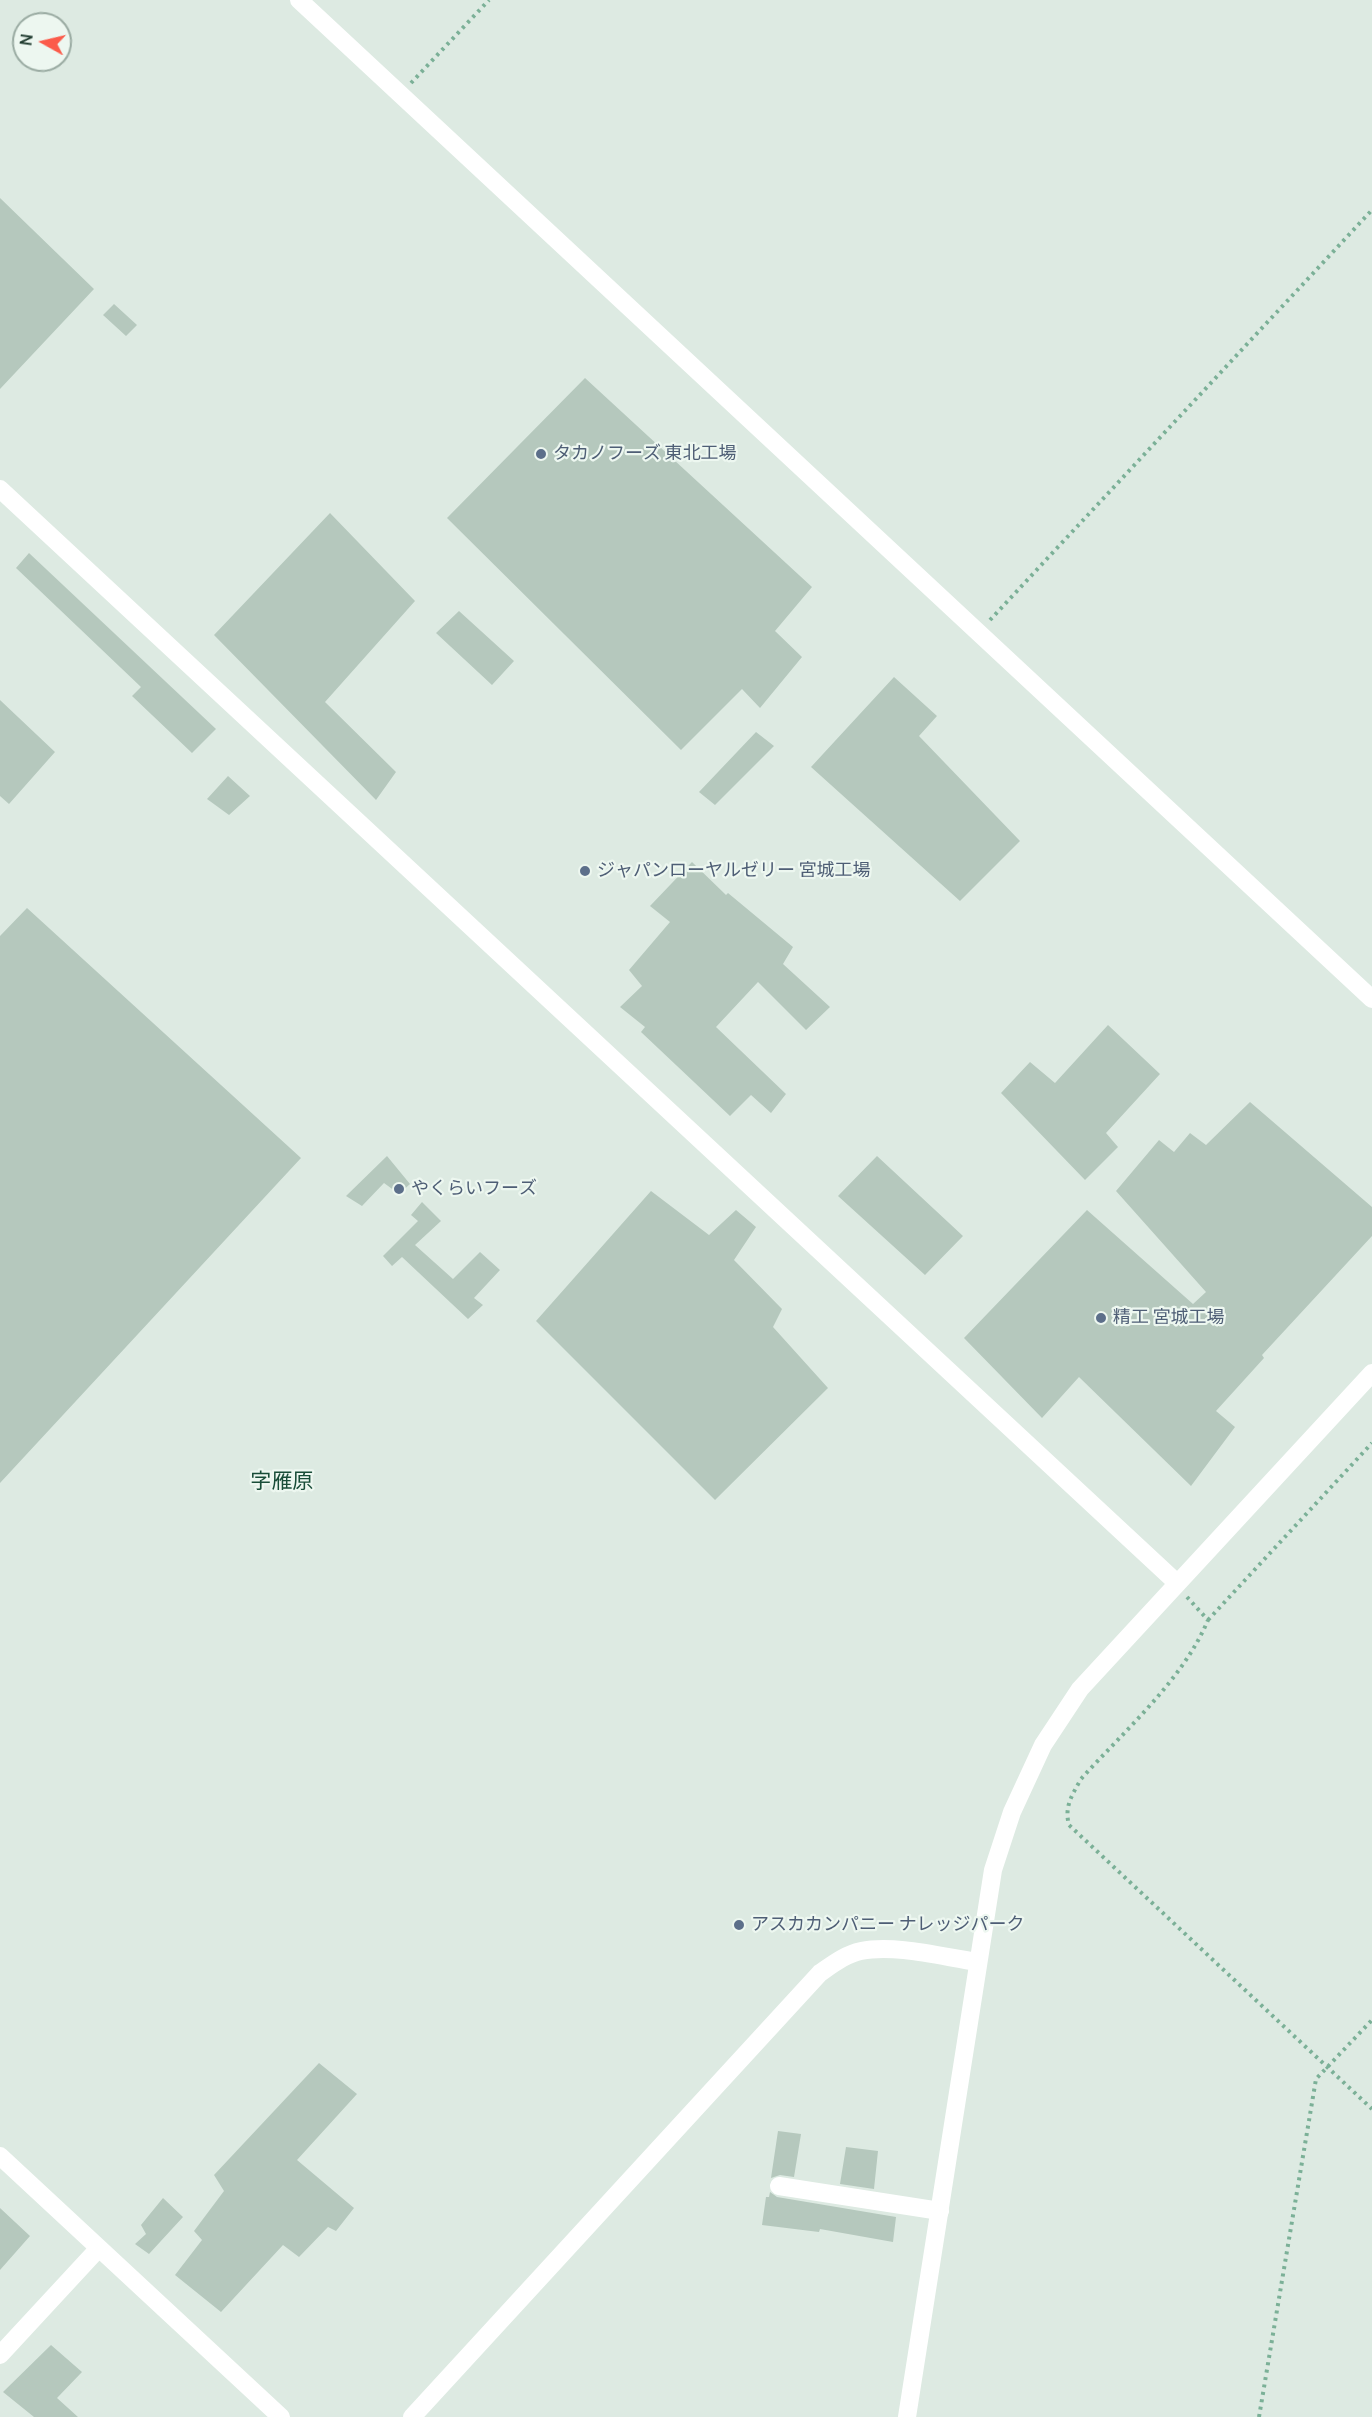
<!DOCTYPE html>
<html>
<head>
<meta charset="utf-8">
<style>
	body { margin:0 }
	#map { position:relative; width:1372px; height:2417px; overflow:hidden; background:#ddeae2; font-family:Manrope,sans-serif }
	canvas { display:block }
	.north { position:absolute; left:12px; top:12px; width:60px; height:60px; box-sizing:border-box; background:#edf7f0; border:2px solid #9aaba2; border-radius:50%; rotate:278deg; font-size:16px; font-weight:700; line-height:24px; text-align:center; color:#1e3a2e }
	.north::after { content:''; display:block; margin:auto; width:21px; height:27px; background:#fb5b4a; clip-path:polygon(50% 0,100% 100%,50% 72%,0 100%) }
</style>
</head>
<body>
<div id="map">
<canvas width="1372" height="2417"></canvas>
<div class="north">N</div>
</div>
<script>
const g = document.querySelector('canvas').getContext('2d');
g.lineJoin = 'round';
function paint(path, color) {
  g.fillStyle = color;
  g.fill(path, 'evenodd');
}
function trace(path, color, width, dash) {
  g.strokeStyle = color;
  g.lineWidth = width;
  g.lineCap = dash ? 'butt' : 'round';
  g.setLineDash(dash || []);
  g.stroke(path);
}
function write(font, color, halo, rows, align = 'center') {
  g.font = font + ' Manrope,"Noto Sans JP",sans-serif';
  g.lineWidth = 4.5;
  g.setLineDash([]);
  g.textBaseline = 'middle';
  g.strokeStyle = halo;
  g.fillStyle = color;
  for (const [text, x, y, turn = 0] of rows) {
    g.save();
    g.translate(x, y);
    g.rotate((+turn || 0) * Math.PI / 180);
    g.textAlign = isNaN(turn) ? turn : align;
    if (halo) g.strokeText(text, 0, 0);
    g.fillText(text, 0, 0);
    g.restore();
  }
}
const building = new Path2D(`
	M0 198 94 289 0 389Z
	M114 304 137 325 126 336 103 315Z
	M585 378 812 587 775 631 802 657 760 708 742 689 681 750 447 518Z
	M330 513 415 601 325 702 396 772 376 800 214 635Z
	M29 553 216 729 192 753 132 696 141 687 16 568Z
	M459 611 514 661 492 685 436 633Z
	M894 677 937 716 919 736 1020 841 960 901 811 767Z
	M0 700 55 752 9 804 0 796Z
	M756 732 774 746 715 805 699 792Z
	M228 776 250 796 229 815 207 799Z
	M692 862 726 895 728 893 793 947 783 964 830 1007 806 1030 758 982 716 1027 786 1094 771 1113 751 1095 730 1116 641 1032 645 1027 620 1007 642 986 629 970 670 922 650 906Z
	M27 908 301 1158 0 1483V936Z
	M1108 1025 1160 1074 1106 1133 1118 1147 1085 1180 1001 1093 1030 1062 1055 1083Z
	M1250 1102 1372 1207V1236L1262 1355 1264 1358 1216 1411 1235 1427 1191 1486 1079 1377 1042 1418 964 1338 1087 1210 1193 1304 1206 1292 1116 1191 1159 1140 1174 1152 1190 1133 1206 1145Z
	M387 1156 410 1184 399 1194 384 1183 362 1206 346 1196Z
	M877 1156 963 1236 925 1275 838 1196Z
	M651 1191 709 1235 736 1210 756 1227 734 1260 782 1309 773 1327 828 1388 715 1500 536 1321Z
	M422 1202 441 1221 415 1245 453 1279 480 1252 500 1270 474 1298 483 1305 468 1319 402 1257 392 1266 383 1256 418 1221 411 1215Z
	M319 2063 357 2094 297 2160 354 2208 336 2231 328 2227 299 2257 283 2245 221 2312 175 2275 202 2240 194 2231 224 2191 214 2175Z
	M778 2131 801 2134 794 2177 780 2175 771 2178Z
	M846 2147 878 2151 874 2189 840 2184Z
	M770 2192 777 2197 896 2217 893 2242 820 2229 819 2232 762 2225 766 2197H769Z
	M163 2198 183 2217 149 2254 135 2244 146 2234 141 2225Z
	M0 2208 30 2236 0 2270Z
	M51 2345 82 2372 57 2398 78 2417H34L3 2392Z`);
const path = new Path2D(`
	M411 83 489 0
	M990 620 1372 210
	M1187 1597 1208 1620C1183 1680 1124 1731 1081 1779 1072 1795 1064 1807 1069 1825L1372 2109
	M1208 1620 1372 1443
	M1259 2417 1316 2079 1372 2020`);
const minor = new Path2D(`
	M0 2156 281 2417
	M779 2186 940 2211
	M0 2355 99 2248
	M412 2417 820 1973C833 1964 846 1954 861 1951 895 1944 943 1957 978 1962`);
const tertiary = new Path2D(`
	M299 0 1372 999
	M0 489 1177 1583
	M907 2417 993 1870 1012 1812 1043 1745 1080 1689 1372 1373`);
const markers = [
	[541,454,6,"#5c6f8a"],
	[585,871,6,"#5c6f8a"],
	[399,1189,6,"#5c6f8a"],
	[1101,1318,6,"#5c6f8a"],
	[739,1925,6,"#5c6f8a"]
];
const serviceNames = [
	["タカノフーズ 東北工場",553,454],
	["ジャパンローヤルゼリー 宮城工場",597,871],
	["やくらいフーズ",411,1189],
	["精工 宮城工場",1113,1318],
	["アスカカンパニー ナレッジパーク",751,1925]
];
const quarterNames = [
	["字雁原",282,1482]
];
paint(building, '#b5c8bd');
trace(path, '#7bb097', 4, [3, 4.5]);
trace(minor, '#fff', 18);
trace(tertiary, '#fff', 18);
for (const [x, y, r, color] of markers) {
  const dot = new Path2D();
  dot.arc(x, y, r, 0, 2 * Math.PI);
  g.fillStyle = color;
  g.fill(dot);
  trace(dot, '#edf7f0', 2);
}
write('18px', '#4e5e75', '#edf7f0', serviceNames, 'left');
write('21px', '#194d38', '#edf7f0', quarterNames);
</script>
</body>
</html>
